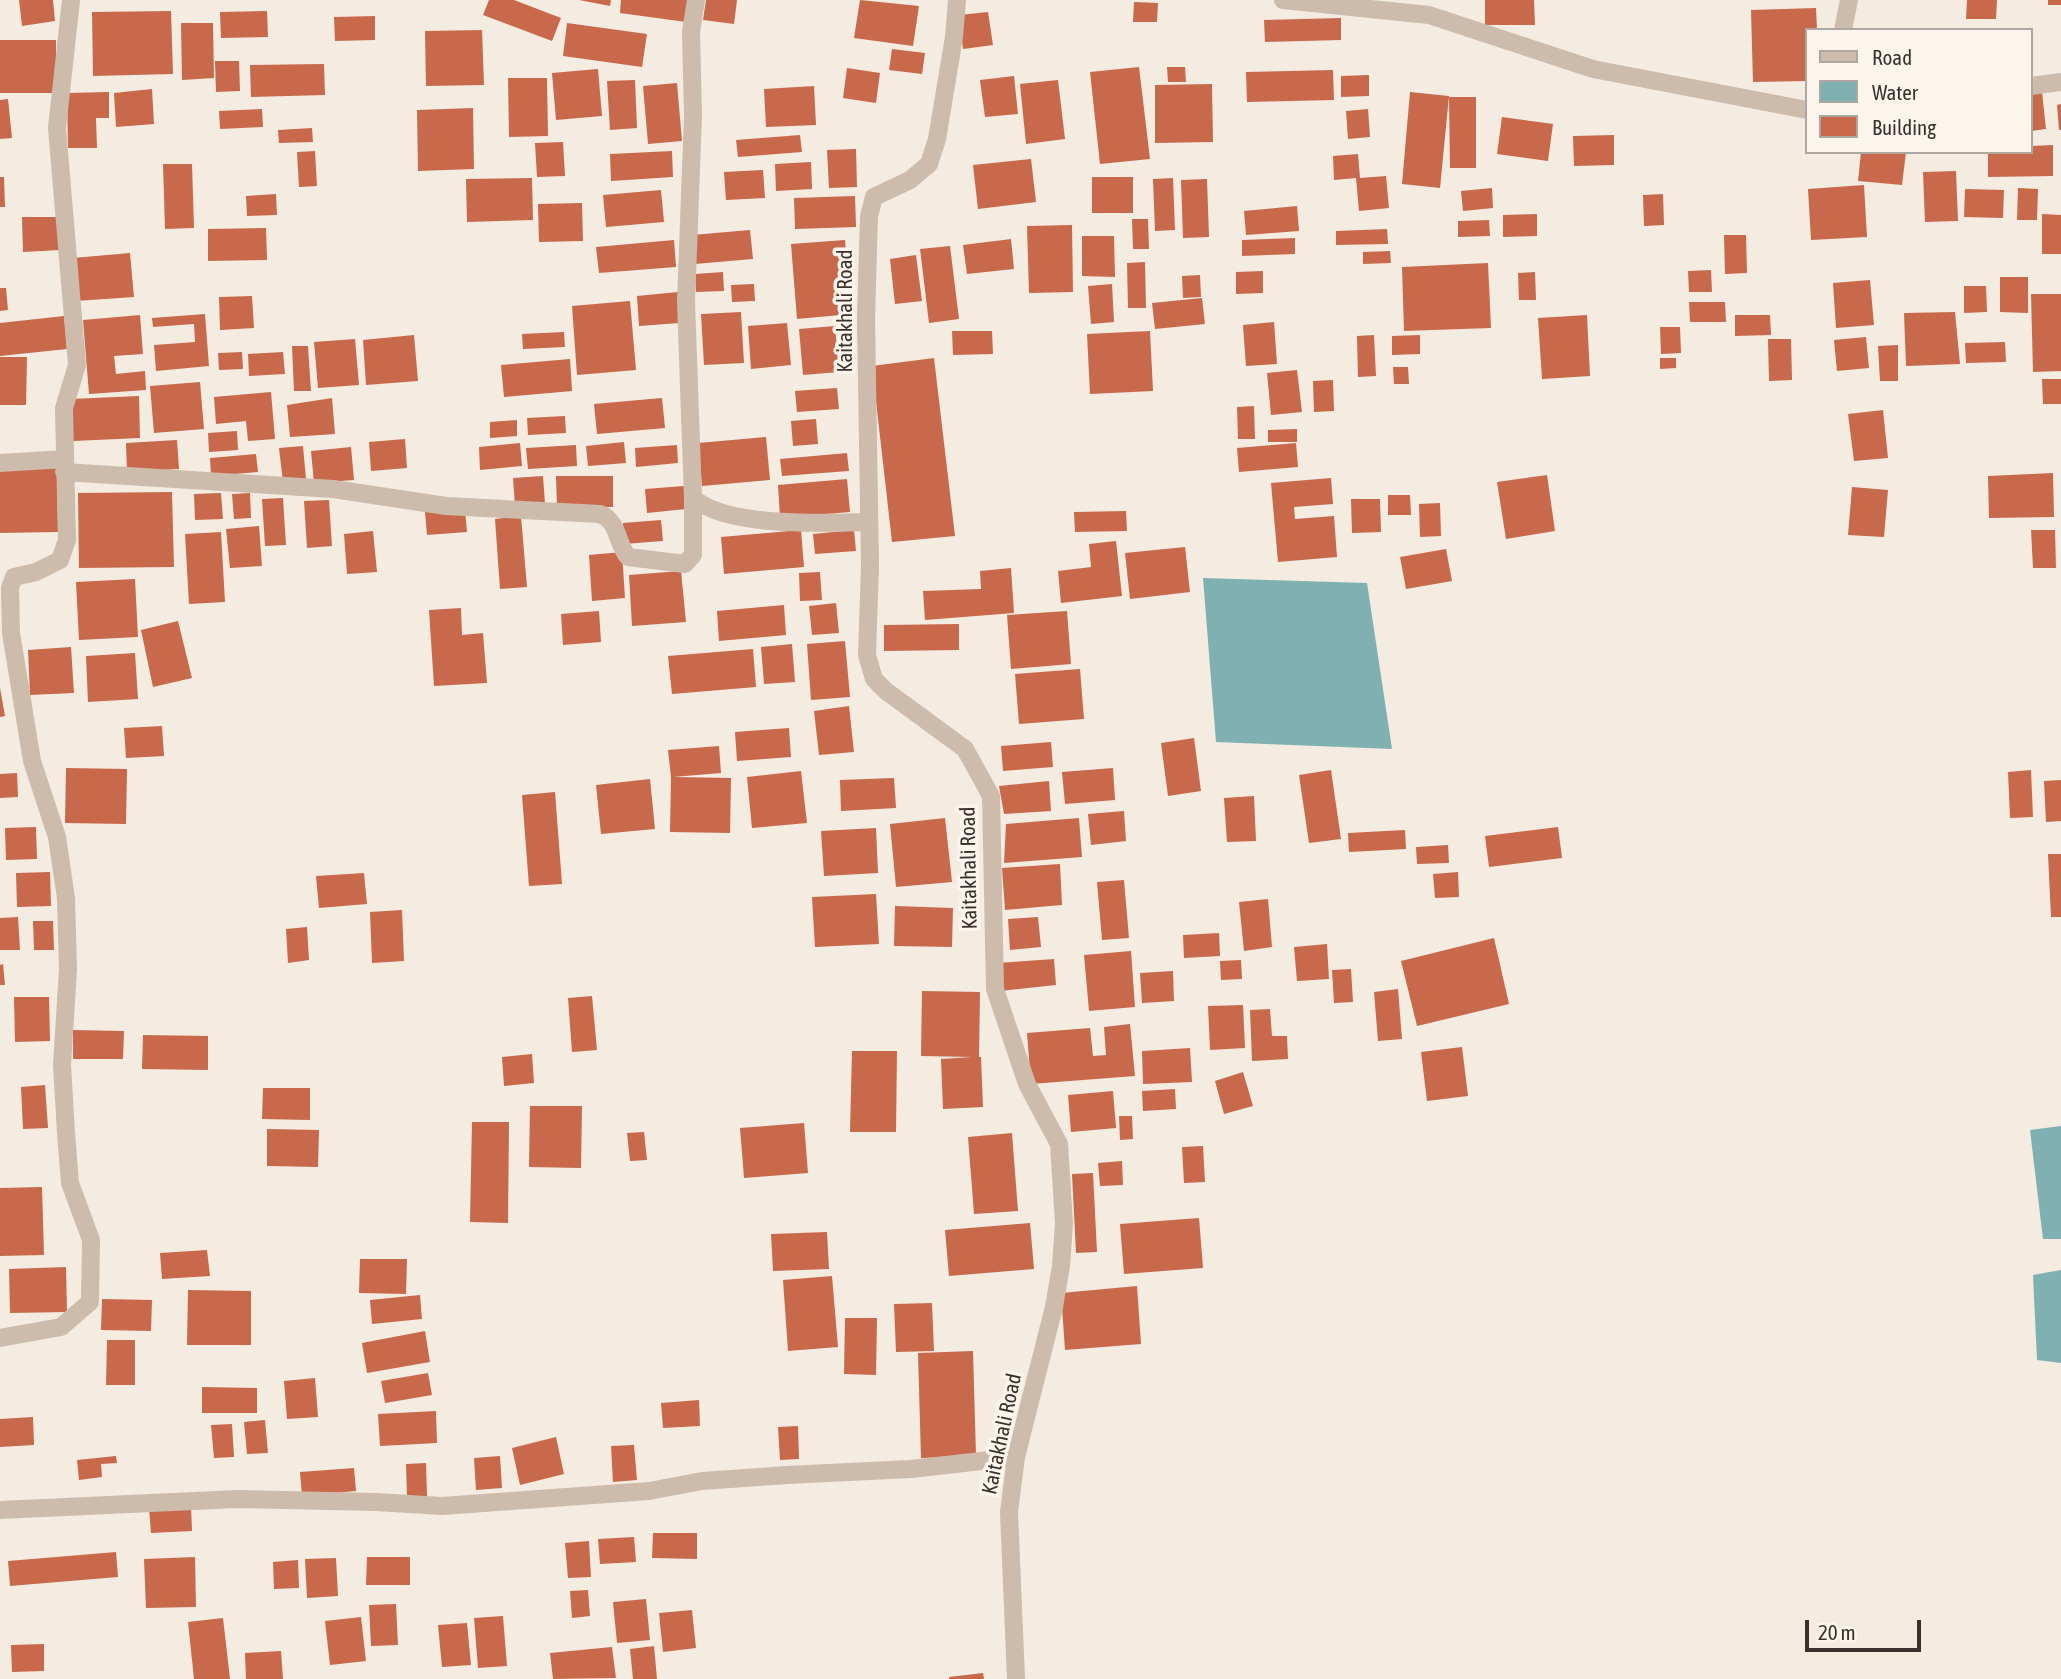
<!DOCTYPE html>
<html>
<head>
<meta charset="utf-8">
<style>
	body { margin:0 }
	#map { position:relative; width:2061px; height:1679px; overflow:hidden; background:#f4ebe1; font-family:"Asap Condensed",sans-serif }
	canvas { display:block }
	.legend { position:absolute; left:1805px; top:28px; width:228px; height:126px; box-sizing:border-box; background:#fbf5ee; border:2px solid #aea6a0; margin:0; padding:9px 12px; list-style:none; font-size:21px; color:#3b302b }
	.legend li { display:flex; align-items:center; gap:14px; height:35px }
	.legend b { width:35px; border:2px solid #aea6a0 }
	.scale { position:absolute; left:1805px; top:1620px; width:116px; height:32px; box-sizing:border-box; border:4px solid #3b302b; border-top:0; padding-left:9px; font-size:21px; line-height:24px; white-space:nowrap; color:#3b302b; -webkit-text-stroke:5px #fbf5ee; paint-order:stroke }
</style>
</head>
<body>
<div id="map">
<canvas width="2061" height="1679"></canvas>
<ul class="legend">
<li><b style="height:9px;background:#cdbbac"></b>Road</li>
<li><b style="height:19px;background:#7fb0b2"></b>Water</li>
<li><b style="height:19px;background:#c8694b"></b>Building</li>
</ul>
<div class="scale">20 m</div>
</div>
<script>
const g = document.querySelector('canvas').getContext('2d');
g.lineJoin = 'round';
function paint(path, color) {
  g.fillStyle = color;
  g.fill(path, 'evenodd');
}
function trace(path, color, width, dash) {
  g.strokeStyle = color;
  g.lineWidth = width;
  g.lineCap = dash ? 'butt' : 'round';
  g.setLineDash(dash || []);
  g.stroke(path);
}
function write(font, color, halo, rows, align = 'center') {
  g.font = font + ' "Asap Condensed",sans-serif';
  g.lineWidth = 7;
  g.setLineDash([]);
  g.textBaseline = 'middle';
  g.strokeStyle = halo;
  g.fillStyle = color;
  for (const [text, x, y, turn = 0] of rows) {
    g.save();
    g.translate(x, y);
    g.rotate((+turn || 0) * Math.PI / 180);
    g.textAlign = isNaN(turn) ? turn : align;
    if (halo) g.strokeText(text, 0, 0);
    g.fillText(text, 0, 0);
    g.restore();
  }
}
const water = new Path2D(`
	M1203 578 1367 583 1392 749 1216 742Z
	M2061 1126V1239H2043L2030 1130Z
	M2061 1270V1363L2037 1360 2033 1275Z`);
const building = new Path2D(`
	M19 0H53L55 21 22 26Z
	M489 0H514L561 18 552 41 483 15Z
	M579 0H611L610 6Z
	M621 0H689L686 22 620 13Z
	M706 0H737L734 24 703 20Z
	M860 0 919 6 913 46 854 38Z
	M1485 0H1534L1535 25H1485Z
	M1967 0H1997L1996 19H1966Z
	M2048 0H2061V5H2048Z
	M1134 2 1158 3 1157 22H1133Z
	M1816 8 1817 30H1807V81L1753 82 1751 10Z
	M171 11 173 74 93 76 92 12Z
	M267 11 268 37 221 38 220 12Z
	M988 12 993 45 963 49 959 15Z
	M375 16V40L335 41 334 17Z
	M1341 18V40L1265 42 1264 20Z
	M181 23H213L214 78 182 80Z
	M567 23 647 34 642 67 563 56Z
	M482 30 484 85 426 86 425 31Z
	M0 40H56V93H0Z
	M892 49 925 53 922 74 889 70Z
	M215 61H239L240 91 216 92Z
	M324 64 325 95 251 97 250 65Z
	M1139 67 1150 159 1100 164 1090 72Z
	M1167 67H1185L1186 82H1168Z
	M847 68 880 73 876 103 843 98Z
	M598 69 602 116 556 120 552 73Z
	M1333 70 1334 100 1247 102 1246 72Z
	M1369 75V96L1341 97V76Z
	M1014 76 1018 114 985 117 980 80Z
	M508 78H547L548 136 509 137Z
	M635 80 637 128 610 130 607 81Z
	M1058 80 1065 139 1026 144 1020 84Z
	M677 83 682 141 648 144 643 86Z
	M1212 84 1213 142 1155 143V85Z
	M814 86 816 125 766 127 764 89Z
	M152 89 154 124 116 127 114 93Z
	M109 92V118H96L97 148H68L67 93Z
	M1410 92 1449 96 1440 188 1402 184Z
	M2042 92 2046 129 2031 131V93Z
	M1449 97H1476V168H1450Z
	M8 99 12 138 0 139V100Z
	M2061 104V130H2059L2057 105Z
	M473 108 474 169 418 171 417 110Z
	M262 109 263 127 220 129 219 111Z
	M1368 109 1370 137 1348 139 1346 111Z
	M1502 117 1553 124 1548 161 1497 154Z
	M312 128 313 142 279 143 278 130Z
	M800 135 802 152 738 157 736 140Z
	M1614 135V165L1574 166 1573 136Z
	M563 142 565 176 537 177 535 143Z
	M2053 145V176L1988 177V152H2031V146Z
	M856 149 857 187 829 188 827 150Z
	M315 151 317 186 299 187 297 152Z
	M672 151 673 177 611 181 610 154Z
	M1861 152H1906L1902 185 1858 181Z
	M1358 154 1360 178 1386 176 1389 208 1359 211 1356 178 1334 180 1333 156Z
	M1031 159 1036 202 978 209 973 165Z
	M811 162 812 189 776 191 775 164Z
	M163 164H192L194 228 165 229Z
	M763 170 765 198 726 200 724 172Z
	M1956 171 1958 221 1925 222 1923 172Z
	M0 177H4L5 207H0Z
	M1092 177H1133V213H1092Z
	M532 178 533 220 467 222 466 179Z
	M1173 178 1175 230 1155 231 1153 179Z
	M1207 179 1209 237 1183 238 1181 180Z
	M1864 185 1867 237 1811 240 1808 189Z
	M1492 188 1493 208 1463 211 1461 191Z
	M2018 188 2038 189 2037 220H2017Z
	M1965 189 2004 190 2003 218 1964 217Z
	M661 190 664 222 606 227 603 195Z
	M276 194 277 215 247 216 246 196Z
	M1663 194 1664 225 1644 226 1643 195Z
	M855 196 856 227 795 229 794 198Z
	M582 203 583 241 539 242 538 204Z
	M1297 206 1299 231 1246 235 1244 211Z
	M1537 214V236L1503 237V215Z
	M2042 214 2061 215V254H2042Z
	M22 217H59L60 250 23 252Z
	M1132 219H1148L1149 249H1133Z
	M1489 220 1490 236 1458 237V221Z
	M1072 225 1073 292 1029 293 1027 226Z
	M266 228 267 260 208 261V229Z
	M1387 229 1388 244 1336 245V231Z
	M750 230 753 259 695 264 692 235Z
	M1724 235H1746L1747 273 1725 274Z
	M1082 236H1114L1115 277 1082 276Z
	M1295 238V254L1242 256V240Z
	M1011 239 1014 269 967 274 963 245Z
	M674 240 676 267 599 273 596 247Z
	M845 240 851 314 797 319 791 244Z
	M950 246 959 319 929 323 920 249Z
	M1390 251 1391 263 1363 264V252Z
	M130 253 134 297 76 301 73 258Z
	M916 255 922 301 895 304 890 259Z
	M1145 262 1146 308H1128L1127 263Z
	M1488 263 1491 328 1404 331 1402 267Z
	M1711 270 1712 292H1689L1688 271Z
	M1263 271V293L1236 294V272Z
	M723 272 724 291 696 292 695 274Z
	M1535 272 1536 300H1519L1518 273Z
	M1200 275 1201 297 1183 298 1182 276Z
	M2000 277H2028V313L2000 312Z
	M1870 280 1874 325 1836 328 1833 283Z
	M754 284 755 301 732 302 731 285Z
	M1112 284 1114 322 1091 324 1088 286Z
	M1964 286H1986L1987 312 1964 313Z
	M0 288H6L8 310 0 311Z
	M678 292 680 323 639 326 637 296Z
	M2031 294H2061V371L2033 372Z
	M252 296 254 328 220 330 219 297Z
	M1202 298 1205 324 1155 329 1152 303Z
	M630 301 636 370 577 375 572 306Z
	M1689 302H1725L1726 322H1690Z
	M741 312 744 363 704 365 701 314Z
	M1955 312 1960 364 1906 366 1904 313Z
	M205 314 209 366 156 371 154 345 195 342 194 324 153 327 152 318Z
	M140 315 143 354 114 356 116 374 145 371 146 390 89 394 83 320Z
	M1587 315 1590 376 1542 379 1538 318Z
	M1735 315H1770L1771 335 1735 336Z
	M64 316 67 349 0 356V323Z
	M1274 322 1277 364 1246 366 1243 325Z
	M787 323 791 365 751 369 748 326Z
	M835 326 839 372 803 375 799 329Z
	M1660 327H1680L1681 353 1661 354Z
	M952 331H992L993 354 953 355Z
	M1150 331 1153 391 1090 394 1087 334Z
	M564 332 565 347 523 349 522 334Z
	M414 335 418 381 366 385 363 340Z
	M1374 335 1376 376 1358 377 1357 336Z
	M1420 335V354L1392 355V336Z
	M1866 337 1869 368 1837 371 1834 340Z
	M355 339 359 385 318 388 314 342Z
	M1768 339H1791L1792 380 1769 381Z
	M2005 342 2006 362 1966 363 1965 343Z
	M1898 345V381H1880L1878 346Z
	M292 346H308L311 391H294Z
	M242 352 243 369 219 370 218 353Z
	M283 352 285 374 249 376 248 354Z
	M0 357H27L26 405H0Z
	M934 358 955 536 892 542 872 366Z
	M1660 358H1676V368L1660 369Z
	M570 359 572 391 504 397 501 365Z
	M1393 367H1408L1409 384H1394Z
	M1297 370 1302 412 1271 415 1267 373Z
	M2042 379H2061V404H2043Z
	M1333 380 1334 411 1314 412 1313 381Z
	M200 382 204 429 154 433 150 386Z
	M837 388 839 409 797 412 795 391Z
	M271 392 275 439 248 441 246 421 216 424 214 397Z
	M139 396 140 438 73 441 71 399Z
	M332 398 335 434 290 437 287 405Z
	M662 398 665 428 597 434 594 404Z
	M1254 406 1255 439H1238L1237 407Z
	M1883 410 1888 458 1854 461 1848 414Z
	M565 416 566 433 528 435 527 418Z
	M816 419 818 444 793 446 791 421Z
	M517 420V436L490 438V422Z
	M1297 429V442H1268V430Z
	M237 431 238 450 209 452 208 433Z
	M766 437 770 480 702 486 698 443Z
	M405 439 407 468 371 471 369 442Z
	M177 440 179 469 127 472 126 443Z
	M624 442 626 463 588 466 586 446Z
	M520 443 522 466 480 470 479 447Z
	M1296 443 1298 467 1239 472 1237 448Z
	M576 445 577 466 528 469 526 448Z
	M677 445 678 463 636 467 635 448Z
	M303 446 306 479 283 482 279 448Z
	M351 447 354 480 314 483 311 451Z
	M847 453 849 471 782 476 780 459Z
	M256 454 258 472 211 476 210 458Z
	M57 464 58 532 0 533V466Z
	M2053 473 2054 517 1989 518 1988 476Z
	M1547 475 1555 531 1506 539 1497 482Z
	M543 476 545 504 515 506 513 478Z
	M556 476H613V507H557Z
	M1331 478 1333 504 1294 507 1295 519 1334 516 1337 557 1278 562 1271 483Z
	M847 479 850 512 780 518 778 485Z
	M684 486 686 509 647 513 645 489Z
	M1852 487 1888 490 1884 537 1848 535Z
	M172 492 174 567 79 568 78 493Z
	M221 493 223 519 195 520 194 494Z
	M250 493 251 518 234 519 232 494Z
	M1388 495H1410L1411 515H1388Z
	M283 498 286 545 265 546 262 499Z
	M1351 499H1380L1381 532 1352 533Z
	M329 500 332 546 307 548 304 501Z
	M1440 503 1441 536 1420 537 1419 504Z
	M465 509 467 532 427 535 425 512Z
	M1126 511 1127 531 1075 532 1074 512Z
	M521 516 527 587 500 589 495 519Z
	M661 520 663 541 624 544 623 523Z
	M259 526 262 566 230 568 226 529Z
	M801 530 804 567 724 574 721 537Z
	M854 530 856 551 815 554 813 534Z
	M2031 530H2055L2056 568H2033Z
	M373 531 377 572 347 574 344 534Z
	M221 532 225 602 189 604 185 534Z
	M1116 541 1122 596 1061 603 1058 571 1091 567 1089 544Z
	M1185 547 1190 592 1130 599 1125 553Z
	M1446 549 1452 581 1406 589 1400 557Z
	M622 552 625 598 592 601 589 555Z
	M1011 568 1014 613 925 620 923 591 981 589 980 571Z
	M681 571 686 622 632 626 629 575Z
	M820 572 822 600 800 601 799 573Z
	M135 579 138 637 79 640 76 582Z
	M836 603 839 633 812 635 809 606Z
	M784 605 786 635 719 641 717 611Z
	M461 608 462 635 483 633 487 683 434 686 429 610Z
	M599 611 601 642 563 645 561 614Z
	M1067 611 1071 664 1011 669 1007 615Z
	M178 621 192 678 153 687 141 630Z
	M959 624V650L884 651V625Z
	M845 641 850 697 811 700 807 644Z
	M792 644 795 682 764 684 761 647Z
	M71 647 74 693 30 695 28 650Z
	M753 649 756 687 672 694 668 656Z
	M135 653 138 699 88 702 86 656Z
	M1080 669 1084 719 1019 724 1015 674Z
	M0 688 5 716 0 717Z
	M849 706 854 752 819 755 814 711Z
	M162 726 164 756 126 758 124 728Z
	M789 728 791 757 737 761 735 732Z
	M1194 738 1201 791 1168 796 1161 743Z
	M1051 742 1053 767 1003 771 1001 746Z
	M719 746 721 773 673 777 731 778 730 833 670 832 671 777 668 750Z
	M66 768 127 769 126 824 65 823Z
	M1113 768 1115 800 1065 804 1062 772Z
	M1331 770 1341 839 1309 843 1299 775Z
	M2031 770 2033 817 2010 818 2008 772Z
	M801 771 807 823 752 828 747 777Z
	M17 773 18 797 0 798V774Z
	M894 778 896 808 841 811 840 780Z
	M650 779 655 829 601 834 596 785Z
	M2061 780V821L2046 822 2044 781Z
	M1049 781 1051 811 1004 814 999 786Z
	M555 792 562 884 529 886 522 795Z
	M1254 796 1256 841 1227 842 1224 798Z
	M1124 811 1126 841 1091 845 1088 814Z
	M945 818 952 882 896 887 890 824Z
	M1079 818 1082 857 1004 863 1006 824Z
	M36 827 37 859 6 860 5 828Z
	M1558 827 1562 858 1489 867 1485 836Z
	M876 828 878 873 824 876 821 831Z
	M1405 830 1406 849 1349 852 1348 833Z
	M1448 845 1449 863 1417 864 1416 847Z
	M2048 854H2061V917H2051Z
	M1060 864 1062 905 1005 910 1002 868Z
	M50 872 51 906 17 907 16 873Z
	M1458 872 1459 897 1435 898 1433 874Z
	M364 873 367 904 319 908 316 876Z
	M1124 880 1129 938 1102 940 1097 882Z
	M876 894 879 944 815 947 812 897Z
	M1268 899 1272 947 1244 951 1239 902Z
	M895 906 953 908 952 947 894 946Z
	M402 910 404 961 372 963 370 912Z
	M18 917 20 950H0V918Z
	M1038 917 1041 947 1010 950 1008 919Z
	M33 921H53L54 950H34Z
	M307 927 309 960 288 963 286 929Z
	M1219 933 1220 956 1184 958 1183 935Z
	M1494 938 1509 1004 1417 1026 1401 961Z
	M1327 944 1329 979 1297 981 1294 947Z
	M1131 951 1135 1007 1089 1011 1084 955Z
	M1054 959 1056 985 1000 991 998 963Z
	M1241 960 1242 979 1221 980 1220 961Z
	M3 964 5 985H0V965Z
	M1351 969 1353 1002 1334 1003 1332 970Z
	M1173 971 1174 1001 1142 1003 1140 973Z
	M1398 989 1402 1039 1378 1041 1374 992Z
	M922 991 980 992 979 1057H981L983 1107 943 1109 941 1059 972 1057 921 1056Z
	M592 996 597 1050 572 1052 568 998Z
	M14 997H49L50 1041 15 1042Z
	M1243 1005 1245 1048 1210 1050 1208 1006Z
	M1270 1009 1272 1036H1287L1288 1059 1252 1061 1250 1010Z
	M1130 1024 1135 1076 1031 1084 1027 1033 1090 1028 1093 1056 1106 1055 1104 1027Z
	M73 1030 124 1031 123 1059H73Z
	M143 1035 208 1036V1070L142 1069Z
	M1462 1047 1468 1096 1427 1101 1421 1052Z
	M1190 1048 1192 1082 1143 1084 1142 1051Z
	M852 1051H897L896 1132H850Z
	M532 1054 534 1083 504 1086 502 1057Z
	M1243 1072 1253 1106 1224 1114 1215 1081Z
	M45 1085 48 1128 23 1129 21 1087Z
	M263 1088H310V1120L262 1119Z
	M1175 1089 1176 1109 1143 1111 1142 1091Z
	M1113 1091 1116 1128 1071 1132 1068 1095Z
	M530 1106H582L581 1168 529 1167Z
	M1119 1116H1132L1133 1139 1120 1140Z
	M472 1122H509L508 1223 470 1222Z
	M804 1123 808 1173 744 1178 740 1128Z
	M267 1129 319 1130 318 1167 267 1166Z
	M644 1132 647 1160 630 1161 627 1133Z
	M1012 1133 1018 1211 974 1214 968 1137Z
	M1203 1146 1205 1182 1184 1183 1182 1147Z
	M1122 1161 1123 1185 1100 1186 1098 1163Z
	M1093 1173 1097 1252 1076 1253 1072 1174Z
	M42 1187 44 1255 0 1256V1188Z
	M1199 1218 1203 1268 1124 1274 1120 1224Z
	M1030 1223 1034 1269 949 1276 945 1230Z
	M827 1232 829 1269 773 1271 771 1234Z
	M207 1250 210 1276 162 1279 160 1253Z
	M360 1259H407L406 1294 359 1293Z
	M66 1267 67 1312 10 1313 9 1269Z
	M832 1276 838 1347 788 1351 783 1280Z
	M1137 1286 1141 1344 1065 1350 1061 1293Z
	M188 1290 251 1291V1345H187Z
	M420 1295 422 1319 372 1324 370 1300Z
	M102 1299 152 1300 151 1331 101 1330Z
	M932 1303 934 1351 896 1352 894 1304Z
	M845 1318H877L876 1375 844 1374Z
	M425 1331 430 1362 367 1373 362 1343Z
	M107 1340H135V1385H106Z
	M973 1351 976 1456 921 1458 918 1353Z
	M428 1373 432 1395 385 1403 381 1381Z
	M315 1378 318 1417 287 1419 284 1381Z
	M202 1387 257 1388V1413H202Z
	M699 1400 700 1426 663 1428 661 1403Z
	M436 1411 437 1443 380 1446 378 1414Z
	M33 1417 34 1445 0 1447V1419Z
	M265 1420 268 1453 247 1454 244 1422Z
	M232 1424 234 1457 214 1458 211 1425Z
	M798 1426 799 1459 780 1460 778 1427Z
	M556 1437 564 1474 520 1485 512 1448Z
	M634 1445 637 1480 613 1482 611 1446Z
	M116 1456 117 1463 101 1464 102 1477 79 1480 77 1460Z
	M500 1456 502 1488 476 1490 474 1458Z
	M426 1463 427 1496 407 1498 406 1464Z
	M354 1468 356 1491 302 1496 300 1472Z
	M191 1506 192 1531 151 1533 149 1508Z
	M653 1533H697V1559L652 1558Z
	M634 1537 636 1562 600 1564 598 1539Z
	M589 1541 591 1577 568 1578 565 1543Z
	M116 1552 118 1577 10 1586 8 1561Z
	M195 1557 196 1607 146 1608 144 1559Z
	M367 1557H410V1585H366Z
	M336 1558 338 1596 307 1598 305 1559Z
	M298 1560 299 1588 274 1589 273 1562Z
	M588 1590 590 1616 572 1618 570 1591Z
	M646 1599 650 1640 617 1643 613 1602Z
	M396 1604 398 1645 371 1646 369 1605Z
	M692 1610 696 1648 663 1652 659 1613Z
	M503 1616 507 1666 478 1668 474 1618Z
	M361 1617 366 1661 330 1665 325 1621Z
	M223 1618 230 1679H194L188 1622Z
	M467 1623 471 1665 442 1667 438 1625Z
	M44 1644V1671L12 1672 11 1645Z
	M654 1646 657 1679H633L630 1649Z
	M612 1647 616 1678 553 1679 550 1653Z
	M281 1651 283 1679H246L245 1653Z
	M983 1673 984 1679H949V1677Z`);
const minor = new Path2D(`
	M696 0 691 32 693 116 686 302 693 498C728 528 824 523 869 522
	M957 0 954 37 937 139 929 164 910 180 874 197 869 216 866 319 870 566 867 655 874 679 886 691 965 749 991 796 995 989 1027 1084 1059 1144 1064 1223 1061 1266 1054 1307 1016 1457 1009 1512 1016 1679
	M1283 0 1429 15 1593 69 1807 110
	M1843 30 1849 0
	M2031 86 2061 82
	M0 463 65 459
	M64 472 333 489 446 506 600 514C619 521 616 543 628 557L685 564 693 555V498
	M0 1338 61 1327 90 1302 91 1240 70 1183 66 1133 62 1065 68 969 66 898 57 837 32 761 11 633 10 588 14 577 36 572 60 560 67 540 64 408 77 365 57 128 71 0
	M0 1510 237 1499 376 1502 442 1506 649 1491 702 1481 787 1475 911 1469 1016 1457`);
const streetNames = [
	["Kaitakhali Road",845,311,-90],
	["Kaitakhali Road",969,868,-91],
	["Kaitakhali Road",1002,1434,-78]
];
paint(water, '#7fb0b2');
paint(building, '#c8694b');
trace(minor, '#cdbbac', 18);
write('21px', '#3b302b', '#fbf5ee', streetNames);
</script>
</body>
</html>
